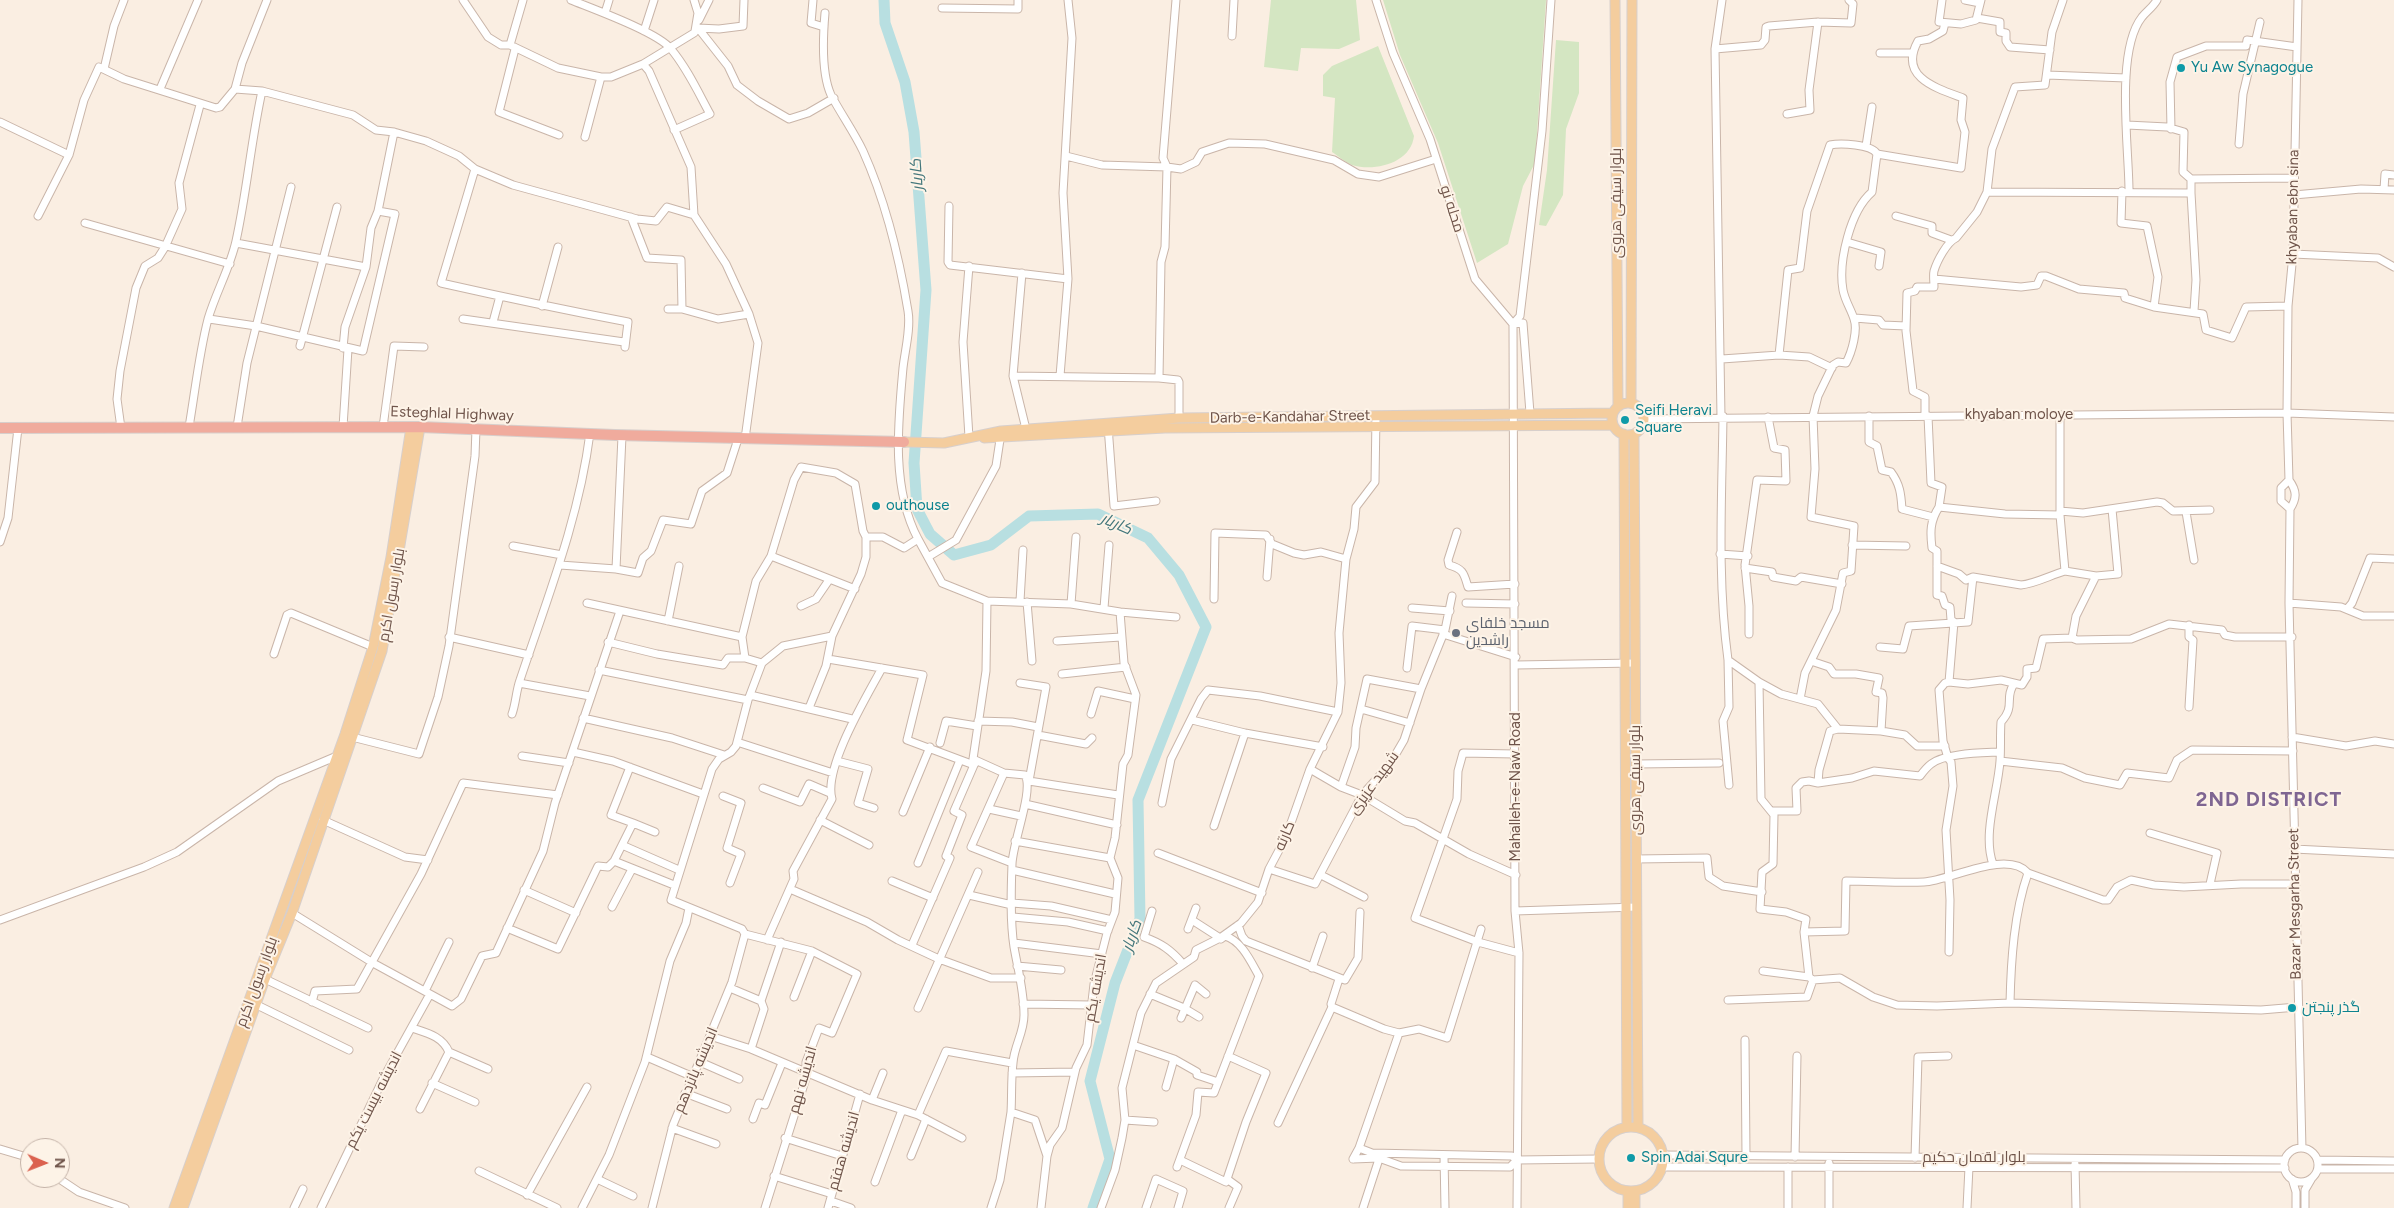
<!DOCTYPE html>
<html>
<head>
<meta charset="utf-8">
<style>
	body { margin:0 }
	#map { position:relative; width:2394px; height:1208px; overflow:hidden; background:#faeee2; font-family:Figtree,sans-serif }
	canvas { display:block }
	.north { position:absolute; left:20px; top:1138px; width:50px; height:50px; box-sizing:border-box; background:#fdf3e7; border:1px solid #c4b3a8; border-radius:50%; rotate:91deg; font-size:14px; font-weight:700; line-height:20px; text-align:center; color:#6f544a }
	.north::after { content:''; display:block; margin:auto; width:18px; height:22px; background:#db624f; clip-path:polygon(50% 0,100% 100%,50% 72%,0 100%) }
</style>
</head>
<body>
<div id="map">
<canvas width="2394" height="1208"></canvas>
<div class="north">N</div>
</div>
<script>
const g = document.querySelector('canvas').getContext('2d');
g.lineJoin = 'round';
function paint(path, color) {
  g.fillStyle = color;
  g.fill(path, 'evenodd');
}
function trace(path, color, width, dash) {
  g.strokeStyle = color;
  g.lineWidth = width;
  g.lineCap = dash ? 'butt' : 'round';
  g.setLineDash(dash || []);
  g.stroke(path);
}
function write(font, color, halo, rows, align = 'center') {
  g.font = font + ' Figtree,Cairo,sans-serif';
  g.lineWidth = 4;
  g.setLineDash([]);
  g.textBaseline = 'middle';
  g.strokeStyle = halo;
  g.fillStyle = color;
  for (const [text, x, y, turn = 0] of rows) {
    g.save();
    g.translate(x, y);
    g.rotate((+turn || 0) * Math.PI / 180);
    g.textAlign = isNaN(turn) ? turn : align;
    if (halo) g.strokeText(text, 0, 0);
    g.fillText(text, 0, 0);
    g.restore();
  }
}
const green = new Path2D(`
	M1271 0H1356L1360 40 1339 49 1301 48 1298 71 1264 67Z
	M1383 0H1546L1535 163 1523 186 1508 244 1477 263 1438 143 1400 55Z
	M1556 40 1579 42V93L1566 129 1563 195 1546 226 1539 225 1547 170Z
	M1378 46 1414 136C1411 163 1375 172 1352 165 1345 162 1338 156 1332 152L1335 98 1323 96V75L1332 66Z`);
const river = new Path2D(`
	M884 0 885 23 905 82 914 132 926 290 914 463 917 509 930 534 954 555 991 545 1029 516 1098 514 1148 538 1179 575 1206 627 1138 800 1140 919 1115 983 1090 1081 1110 1159 1093 1208`);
const minor = new Path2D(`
	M463 0 488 37 501 45H510L558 68 601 77H611L643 64 649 71 691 167 694 215 726 264 749 314 758 343 745 439
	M571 0C593 9 657 32 671 49 687 68 698 92 710 114L674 130
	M694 0 698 13 695 31
	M813 0 811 23 824 27
	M1176 0 1163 158 1167 167 1181 169 1196 162 1202 152 1229 143 1265 144 1334 160 1358 174 1379 177 1436 159
	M1376 0 1393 53 1430 139 1475 279 1513 324 1515 911 1519 953 1517 1208
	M1942 0 1939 22 1961 24 1976 20 1981 0
	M1965 0 1980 3
	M2298 0 2293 254 2288 306 2287 413 2289 480C2297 491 2297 498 2290 509L2289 603 2302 1148
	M942 8 1018 9V0
	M605 13 609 0
	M1977 18 2000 22V32L2006 33V41L2010 47 2050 50
	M699 20 709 0
	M698 28 728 66 737 85 758 101 789 119 808 113 834 98
	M644 31 654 0
	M1232 36 1234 0
	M510 45 523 0
	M515 49 499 112 559 135
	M1715 49 1761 45 1765 40 1766 27 1769 26 1818 22 1851 23 1853 4 1849 0
	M1880 53H1913
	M643 64 694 33 698 28 719 29 743 26 744 0
	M104 69 114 26 124 0
	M2047 75 2126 78
	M160 89 198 0
	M235 89 242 63 267 0
	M1787 114 1810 110 1809 90 1818 22
	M0 122 69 155
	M2127 125 2167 127 2184 132 2183 172 2191 179
	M2171 129 2170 82 2177 57 2206 46H2246L2247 40 2297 47
	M585 137 601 77
	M2239 144 2243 94 2260 22
	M1866 146 1872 107
	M1066 156 1102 165 1167 167 1165 247 1161 262 1159 378 1178 380 1179 382V418
	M475 169 441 283C503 297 565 310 628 322L625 347
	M2384 189 2385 174 2394 175
	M2122 191 2121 223 2147 226 2158 277 2154 307
	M2129 191C2129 148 2115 51 2142 17 2147 11 2153 7 2157 0
	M1987 192 2191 193V179L2293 178
	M2191 193 2196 280 2194 311
	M2294 195 2361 189 2394 190
	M949 206 948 262 950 265 1068 279
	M38 216 69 155 84 100 99 67 124 79 216 108 220 107 235 89 262 91 353 115 376 130 394 132 426 141 459 156 475 169 513 185 637 219 656 221 667 207 694 215
	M1896 216 1932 226V233L1951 240
	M631 217 647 258 681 260 682 309H668
	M85 223 230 264
	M1847 242 1881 252 1879 266
	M236 243 366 267
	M2293 254 2378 258 2394 267
	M1022 273 1013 376 1026 429
	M1934 279 2021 287 2037 285 2041 276H2046L2079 289 2124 293 2125 298 2154 307 2203 314 2206 330 2232 338 2246 307 2288 306
	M542 306 558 247
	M682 309 718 319 749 314
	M1855 318 1879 320 1883 325 1906 326
	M209 319 256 326 363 351 395 214 378 211
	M463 319 624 342
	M493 322 500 296
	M1513 324 1520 316 1542 131 1551 0
	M1513 324 1523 323 1530 413
	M300 346 337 207
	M343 348 345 327 366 267 371 228 378 211 394 132
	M1779 355 1788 270 1800 268 1807 211 1830 145C1840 143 1872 144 1877 154
	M1722 359 1779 355 1809 357 1832 368
	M1013 376 1159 378
	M1060 376 1068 279 1063 193 1072 38 1068 0
	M2060 415V515
	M1723 416C1722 499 1717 578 1728 660L1759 682 1761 799 1774 815 1773 864 1762 872 1760 909 1786 912 1806 919 1804 932 1809 977
	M1869 416V442L1877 446 1882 470 1891 472C1900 484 1901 494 1902 509L1933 517
	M1925 416V397L1913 391 1906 331 1907 293 1915 291 1917 287H1934C1934 282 1933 275 1934 271 1937 261 1947 242 1956 238L1977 212 1987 192 1992 149 2015 87 2045 85 2052 32 2063 0
	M1928 416 1931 483 1942 487 1939 507 2005 514 2060 515 2065 571 2096 576 2076 616 2072 638 2077 640 2131 639 2169 624 2222 630 2225 635 2235 637H2292
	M1721 417 1715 49 1722 0
	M1644 419 2287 413 2394 417
	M1108 426 1114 506 1156 501
	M189 427C195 392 199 354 208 319 216 292 230 268 236 241 247 191 251 141 262 91
	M237 427 247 363 291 187
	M343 427 348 349
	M383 427 394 346 424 347
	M121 428 117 399 120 371 136 288 145 266 158 258 165 247 182 209 179 183 200 105
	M969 437 963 342 969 266
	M2289 480 2281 488V501L2290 509
	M1939 507C1930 521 1930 532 1932 548L1937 551V595L1942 596 1945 605 1950 607 1951 620 1954 622 1949 682
	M2060 511 2083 513 2157 502 2163 503 2173 511 2210 510
	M2186 512 2194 560
	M1457 532 1448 560 1449 565C1464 569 1464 574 1468 587L1515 584
	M918 539 942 583 987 601 986 671 973 759 1004 773 1025 775C1034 790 1013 841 1012 864 1011 891 1010 921 1014 947 1018 970 1024 991 1024 1015 1024 1033 1014 1046 1013 1063 1011 1079 1012 1096 1011 1112L1035 1120 1047 1156
	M0 542 8 518 18 428
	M1852 545 1906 546
	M513 546 562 555
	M1720 554 1748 556
	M771 556 855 589
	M928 557 956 540 996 466 1001 433
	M560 565 616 569 638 573 643 558 651 551 663 520 691 524 702 491 727 473 738 439
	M1937 566 1959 574 1966 580 1973 577 2021 585C2034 584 2051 575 2065 571
	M1745 568 1772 572 1773 577 1796 581 1801 577 1842 584
	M616 569 622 436
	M2096 576 2118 574 2112 509
	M1267 577 1270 539
	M1214 599 1215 533 1266 535 1272 544 1294 553 1304 555 1321 552 1346 559
	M987 601 1071 604 1120 612 1124 663 1136 695 1128 755 1123 764 1115 838 1110 858 1118 878 1115 912 1107 933 1094 984 1087 1045 1076 1068 1062 1128 1050 1145 1047 1156 1041 1208
	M1020 601 1023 550
	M1027 602 1032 661
	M587 603 742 637 745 658 762 663
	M1466 603 1515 604
	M2289 603 2341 607 2363 616H2394
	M1071 604 1076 537
	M801 606 816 599 829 580
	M1104 608 1109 545
	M1412 608 1450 611
	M2347 609 2352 603 2370 558 2394 559
	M1120 612 1176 617
	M668 621 679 566
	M1443 634 1516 657
	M1749 634V606L1745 565 1757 480 1786 481 1785 450 1774 448 1768 417
	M449 637 529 655
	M742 637 756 581 771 556 794 480 801 467 836 473 855 484 863 531 866 537
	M1057 641 1121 637
	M608 642 657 654 723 665 728 658H745
	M1880 647 1903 649 1909 626 1968 622 1973 577
	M274 654 287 615 291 613 373 647
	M828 659 923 675 907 740 974 765 977 761
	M1728 660 1729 707 1723 721 1729 785
	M1811 661 1829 667 1834 674H1856L1879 678 1876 692 1882 693 1883 698 1881 731
	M1516 665 1635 663
	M1407 668 1412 626 1445 630
	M599 670 748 700
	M1062 674 1126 667
	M1759 682 1781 694 1818 704 1838 729 1881 731 1905 735 1917 746H1945
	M519 683 590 696
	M1020 683 1046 687 1029 781 1118 795
	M750 695 852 719
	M1800 699 1805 673 1836 610 1843 573 1851 571 1854 526 1811 517 1815 469 1813 416 1818 396 1833 365 1838 362 1846 363C1852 352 1858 330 1854 319 1851 309 1845 301 1843 290 1838 262 1850 211 1872 192L1877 154 1961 168 1965 132 1961 120 1963 98C1936 88 1898 77 1918 41L1929 39 1943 31 1945 23
	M2189 707 2193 640 2189 637V625
	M809 708 826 666 832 636
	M1361 709 1410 723
	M512 714C516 703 516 691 520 680 547 599 579 519 590 433
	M1091 714 1098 691 1135 699
	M583 718 672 738 724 755
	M1192 720 1245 733 1323 747
	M978 721 1012 722 1038 727
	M1038 735 1086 744 1092 738
	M352 737 419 754 438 697 449 646 475 456 476 429
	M2292 737 2346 746 2375 741 2394 744
	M737 742 833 773
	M940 743 946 721 977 726
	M573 752 613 761 703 794
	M1515 754 1463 753 1458 771 1457 799 1415 918 1478 942 1519 953
	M522 756 569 763
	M837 761 868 769 858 803 874 808
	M2000 761 2062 768 2085 778 2120 785 2127 773 2169 778 2177 760 2192 750 2293 751
	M1636 764 1719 763
	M1310 769 1341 787 1362 795 1405 821 1415 823 1469 854 1516 875
	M1004 773 971 847 1012 863
	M1818 783 1819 770 1830 731 1838 729
	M1341 787 1355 747 1356 728 1367 679 1421 689
	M763 788 800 802 809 784 830 793
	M723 796 741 803 727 848 741 854 730 883
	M1162 803 1171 759 1201 699 1208 690 1260 696 1338 712
	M1025 804 1117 825
	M989 809 1021 816
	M1773 811H1797L1796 788 1802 782 1809 781 1818 783 1852 778 1874 771 1920 776C1923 772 1927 767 1931 764 1945 753 1982 753 2000 752
	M903 812 930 747
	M323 820 405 857 428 860
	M820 820 869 845
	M633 823 655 832
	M1214 826 1245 733
	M2150 833 2217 853 2210 884
	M1015 841 1110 858
	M622 845 679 870
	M2294 849 2394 854
	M1158 853 1262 893
	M1636 859 1707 858 1709 877 1723 886 1762 892
	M614 861 633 823 611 815 630 767
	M918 863 960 760
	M1993 864C1982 834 1998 792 2000 761 2001 748 2000 735 2001 722 2016 706 2004 698 2014 684
	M1269 869 1315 884 1362 795 1390 764 1404 740 1421 689 1445 630 1452 596
	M1012 870 1115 894
	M1321 875 1364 897
	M892 881 933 898
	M790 889 867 922 898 940 939 959 991 978H1021
	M524 890 576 913
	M969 895 1012 905
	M1012 903 1051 906 1112 920
	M612 907 632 869
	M1152 911 1144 937C1161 943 1171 950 1183 964
	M1515 911 1637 907
	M292 913 373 963 452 1006 461 999 482 956 496 953 543 851 555 803 620 611
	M1013 917 1068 922 1108 931
	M0 920 144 867 177 852 278 781 337 756
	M1192 920 1220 938
	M1238 925 1242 936 1246 941 1345 980 1358 958 1360 912
	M507 928 558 949 598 866 608 867 614 861 674 885
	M1188 929 1196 908
	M1804 932 1845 931 1846 881C1872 881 1898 883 1924 882 1949 881 2007 849 2028 873L2103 900H2108L2117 887 2131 880 2154 885 2184 887 2241 884H2295
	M745 934 742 929 671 900 712 769 719 759 731 752 736 746 748 700 762 663 783 646 832 636 861 574 866 557V537H883L904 548 918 539C891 488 898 423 903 368 905 350 911 328 908 311 899 256 886 202 863 151 854 132 841 114 831 95 821 73 823 36 825 13
	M745 934 812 951 857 974 832 1033 819 1028 806 1062V1078L765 1208
	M767 940 794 879 793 871 832 799C823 768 867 696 882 668
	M1014 943 1102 954
	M912 945 950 858 946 856 962 815 954 811 974 765
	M1949 952 1950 900 1946 830 1953 786 1951 762 1948 758 1943 741 1939 690 1945 683 1949 682 1968 684 2001 680 2022 685 2027 677V669L2036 668 2043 639 2072 638
	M1017 966 1061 970
	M1312 968 1323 936
	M1763 971 1809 977 1813 980 1840 978 1873 997 1897 1005 1937 1006 2010 1003 2261 1010 2297 1007
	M265 979 368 1028
	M730 988 761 1001
	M425 991 449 942
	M1150 994 1184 1008 1199 1017
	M794 997 812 951
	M1728 1000 1807 997 1813 980
	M312 1002 315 991 357 989 421 874 463 783 558 795
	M2010 1003C2011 960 2014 913 2028 873
	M1023 1004 1091 1005
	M257 1005 349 1050
	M1332 1007 1384 1029 1399 1033
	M918 1008 978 872
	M1181 1018 1195 985 1206 994
	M412 1028C427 1033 442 1036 449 1052L488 1069
	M710 1036 751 1049 872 1100 918 1115 962 1138
	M1745 1040 1746 1156
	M1133 1045 1174 1059 1197 1072V1075L1218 1082
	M751 1049 764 1009 761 1001 781 942
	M1228 1056 1266 1073 1246 1122 1227 1179 1238 1187 1229 1208
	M647 1057 691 1076
	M700 1062 739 1079
	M1012 1073 1075 1072
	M432 1083 475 1102
	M1166 1087 1174 1059
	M685 1093 727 1109
	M872 1100 883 1073
	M420 1109 449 1052
	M918 1115 946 1051 1012 1063
	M753 1119 759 1103 765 1105 782 1063
	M1125 1120 1154 1122
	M1278 1123 1332 1007 1331 1004 1339 979
	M672 1128 716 1144
	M785 1138 842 1156
	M1359 1148 1372 1153 1512 1156 1517 1160 1598 1159
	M2284 1165a17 17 0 1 1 34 0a17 17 0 1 1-34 0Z
	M0 1149 30 1158
	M1663 1155 2285 1160
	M911 1156 926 1119
	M1444 1156 1445 1208
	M1795 1157 1797 1056
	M1915 1158 1918 1057 1948 1056
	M1353 1159 1359 1148 1399 1033 1419 1029 1447 1038 1481 929
	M1353 1159 1379 1158 1401 1166 1510 1167 1517 1160
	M1180 1160 1226 1182 1227 1179
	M2318 1160 2394 1161
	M1829 1163V1208
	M2075 1164 2076 1208
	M1177 1167 1196 1115 1198 1092 1214 1093 1259 976C1251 962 1242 941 1225 936L1221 939
	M1662 1167 2285 1168
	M2318 1169H2394
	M479 1171 557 1208
	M774 1176 832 1194
	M58 1178 79 1192 125 1208
	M597 1179 633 1196
	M2292 1179 2296 1192V1208
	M875 1182 902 1110
	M527 1195 587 1087
	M831 1201 851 1208
	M294 1208 303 1189
	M321 1208 384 1077 430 994
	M582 1208 609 1155 645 1062 670 961 686 923 689 908
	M652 1208 673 1125 732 982 745 934
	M828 1208 860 1094
	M991 1208 1000 1180 1011 1112
	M1101 1208 1115 1170 1122 1138 1125 1120 1122 1088 1141 1013 1156 983 1194 957 1196 950 1220 938 1241 923 1258 902 1269 869 1286 837 1310 769 1338 712 1341 683 1339 633 1346 559 1354 529 1356 507 1375 482 1376 416
	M1146 1208 1156 1179 1183 1191 1178 1208
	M1363 1208 1380 1156
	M1788 1208V1167
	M1967 1208 1969 1167
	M2305 1208V1190L2312 1178`);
const major = new Path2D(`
	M1615 0 1618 406
	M1612 419a16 16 0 1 1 32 0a16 16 0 1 1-32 0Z
	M1631 403 1632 0
	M1624 434 1627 1127
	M1634 434 1638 1127
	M984 438 1165 428 1613 425
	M904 442 944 443 1001 431 1179 418 1612 413
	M1599 1159a32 32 0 1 1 64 0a32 32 0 1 1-64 0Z
	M1635 1191V1208
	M174 1208 345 734 373 647 391 557 411 427
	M183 1208 265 979 292 913 382 651 420 427
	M1628 1208V1191`);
const highway = new Path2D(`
	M0 428 420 427 615 435 904 442`);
const markers = [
	[2181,68,5,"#0f9aa8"],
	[1625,420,5,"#0f9aa8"],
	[876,506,5,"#0f9aa8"],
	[1456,633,5,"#6b7280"],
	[2292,1008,5,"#0f9aa8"],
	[1631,1158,5,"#0f9aa8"]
];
const cultureNames = [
	["Yu Aw Synagogue",2191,68],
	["Seifi Heravi",1635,411],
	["Square",1635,428],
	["outhouse",886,506],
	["گذر پنجتن",2302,1008],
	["Spin Adai Squre",1641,1158]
];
const streetNames = [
	["بلوار سیفی هروی",1617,203,-90],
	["khyaban ebn sina",2293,207,-89],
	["محله نو",1452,209,72],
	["Esteghlal Highway",452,414,2],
	["khyaban moloye",2019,415],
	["Darb-e-Kandahar Street",1290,417,-1],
	["بلوار رسول اکرم",392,595,-80],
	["بلوار سیفی هروی",1636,780,-90],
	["شهید عزیزی",1374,783,-54],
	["Mahalleh-e-Naw Road",1516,787,-90],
	["کارته",1285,836,-67],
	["Bazar Mesgarha Street",2295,904,-91],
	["بلوار رسول اکرم",257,982,-70],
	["اندیشه یکم",1096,988,-80],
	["اندیشه پانزدهم",696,1070,-67],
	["اندیشه نهم",803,1080,-74],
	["اندیشه بیست یکم",374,1100,-63],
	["اندیشه هفتم",844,1151,-74],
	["بلوار لقمان حکیم",1974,1158]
];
const worshipNames = [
	["مسجد خلفای",1466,624],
	["راشدین",1466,641]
];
const waterNames = [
	["کاربار",917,175,-94],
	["کاربار",1116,524,24],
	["کاربار",1132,936,-71]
];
const districtNames = [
	["2ND DISTRICT",2269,800]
];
paint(green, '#d4e6c2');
trace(river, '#b8dfe1', 11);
trace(minor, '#c9b5a9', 9);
trace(major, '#d7cfcc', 11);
trace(highway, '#d7cfcc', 12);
trace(minor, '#fff', 7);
trace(major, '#f4cd9e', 9);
trace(highway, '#f0ab9d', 10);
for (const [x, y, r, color] of markers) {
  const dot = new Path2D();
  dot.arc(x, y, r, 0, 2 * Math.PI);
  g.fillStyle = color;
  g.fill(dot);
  trace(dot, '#fdf3e7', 2);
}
write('15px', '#0d838f', '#fdf3e7', cultureNames, 'left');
write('15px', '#6f544a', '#fdf3e7', streetNames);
write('15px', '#5b616d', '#fdf3e7', worshipNames, 'left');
write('italic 16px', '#43767b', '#fdf3e7', waterNames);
g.letterSpacing = '1px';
write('bold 20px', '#7f6692', '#fdf3e7', districtNames);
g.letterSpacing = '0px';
</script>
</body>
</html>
